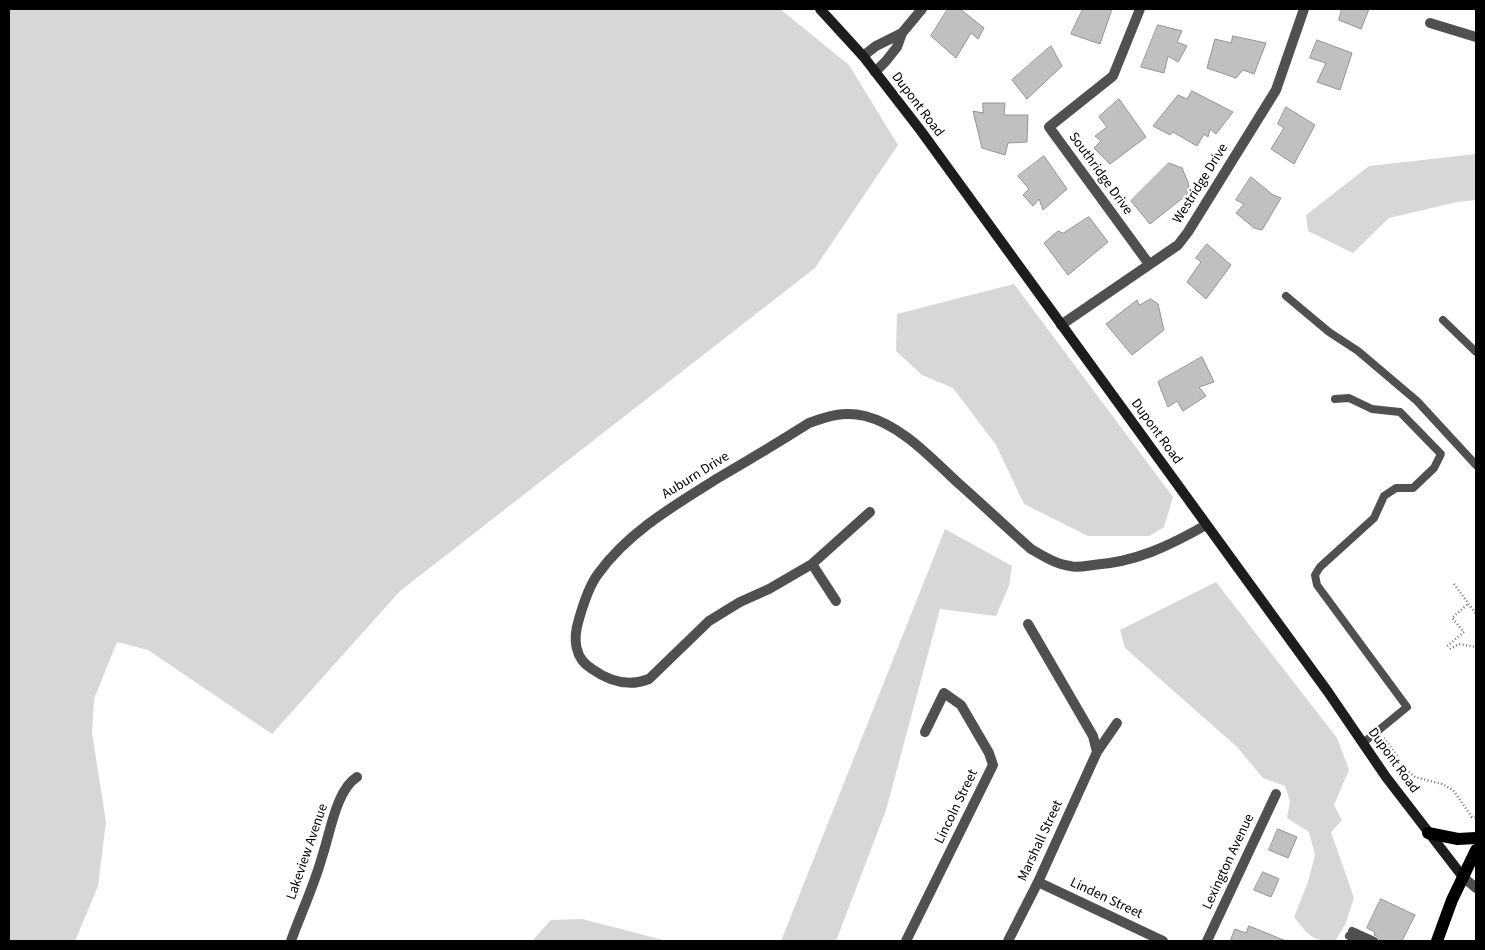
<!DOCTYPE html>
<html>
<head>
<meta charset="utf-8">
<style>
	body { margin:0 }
	#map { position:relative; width:1485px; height:950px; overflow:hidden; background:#fff; font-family:"Source Sans 3",sans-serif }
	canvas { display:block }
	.frame { position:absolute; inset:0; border:10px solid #000; pointer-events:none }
</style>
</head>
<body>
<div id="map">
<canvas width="1485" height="950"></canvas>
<div class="frame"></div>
</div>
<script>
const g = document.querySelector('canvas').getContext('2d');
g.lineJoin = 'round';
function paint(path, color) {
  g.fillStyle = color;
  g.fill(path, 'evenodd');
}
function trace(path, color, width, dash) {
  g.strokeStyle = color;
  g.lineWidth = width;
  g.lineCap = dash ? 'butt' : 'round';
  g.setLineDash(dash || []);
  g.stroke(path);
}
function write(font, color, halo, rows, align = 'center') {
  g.font = font + ' "Source Sans 3",sans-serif';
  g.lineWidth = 4.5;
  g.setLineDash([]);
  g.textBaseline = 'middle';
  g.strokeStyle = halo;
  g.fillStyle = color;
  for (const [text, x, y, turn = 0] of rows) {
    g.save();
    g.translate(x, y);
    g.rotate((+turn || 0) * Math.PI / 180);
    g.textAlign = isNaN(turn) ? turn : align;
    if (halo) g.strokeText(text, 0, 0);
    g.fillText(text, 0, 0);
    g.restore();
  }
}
const green = new Path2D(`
	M9 9H780L849 65 898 145 815 268 400 591 272 734 148 650 117 642 94 699 92 733 106 822 98 886 75 941H9Z
	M1476 154V200L1457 202 1389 218 1353 253 1308 231 1306 215 1369 166Z
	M1014 284 1173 497 1164 527 1149 536H1088L1024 504 996 445 953 388 922 375 896 351 897 314Z
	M945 529 1012 566 1009 586 996 616 940 609 886 810 836 941H781Z
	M1216 582 1337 738 1349 770 1334 805 1342 820 1331 832 1354 898 1345 925 1335 941C1310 941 1309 935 1294 917L1308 882 1315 855 1309 832 1287 818 1290 801 1285 786 1263 778 1237 747 1125 648 1120 630Z
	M582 919 667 941H532L551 920Z`);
const building = new Path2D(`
	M948 9H960L984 28 978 39 971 33 956 58 931 36Z
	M1083 9H1112L1100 44 1071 34Z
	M1342 9H1369L1361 29 1339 20Z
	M1158 25 1182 31 1177 42 1187 46 1178 62 1168 56 1164 73 1141 67Z
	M1233 36 1266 43 1254 74 1243 70 1236 78 1207 68 1215 39 1231 43Z
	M1317 40 1352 53 1340 90 1317 82 1326 63 1310 58Z
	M1051 46 1062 66 1027 99 1012 80Z
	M1192 91 1233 112 1216 134 1210 129 1208 137 1204 134 1197 146 1173 132 1170 135 1153 126 1178 95 1187 99Z
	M1119 99 1146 137 1110 164 1094 148 1101 141 1095 136 1107 127 1099 117Z
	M983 103H1005L1004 115H1028L1027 142 1008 143 1005 155 982 148 973 111 983 113Z
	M1286 107 1315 125 1294 164 1271 149 1284 128 1278 124Z
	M1044 156 1067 189 1043 210 1039 199 1033 206 1023 195 1029 189 1018 176Z
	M1169 163 1182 168 1188 182 1189 193 1150 224 1131 201Z
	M1251 177 1273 195 1281 198 1262 230 1254 228 1236 213 1244 204 1236 200Z
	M1089 217 1108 242 1068 275 1044 243 1058 231 1063 233Z
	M1207 244 1231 265 1206 299 1187 282 1201 262 1196 258Z
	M1151 299 1158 304 1164 330 1132 355 1106 324 1137 300 1139 305Z
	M1202 357 1214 382 1199 387 1206 396 1183 411 1177 401 1168 407 1158 382Z
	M1278 829 1297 837 1288 858 1269 850Z
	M1263 872 1279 879 1271 897 1254 890Z
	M1381 899 1415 915 1402 941H1380L1378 937 1374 935 1375 932 1367 928Z
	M1249 926 1286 941H1230L1235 929 1246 933Z`);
const path = new Path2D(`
	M1454 584 1476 614
	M1447 646 1464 632 1452 618 1469 603
	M1450 649 1459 644 1476 647
	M1384 738 1409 772 1415 777 1442 784 1453 790 1472 817H1476`);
const lane = new Path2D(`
	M1286 296 1329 332 1358 351 1417 401 1476 465
	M1443 320 1476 352
	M1335 399 1349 398 1372 409 1400 412 1441 454 1434 468 1413 488H1396L1384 496 1374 518 1320 567 1315 575 1317 585 1407 707 1363 743
	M1352 931 1374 941
	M1349 936 1359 941`);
const street = new Path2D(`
	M1140 9 1113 76 1049 127 1149 264
	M1430 23 1476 37
	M863 56 876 46 902 33
	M875 72 886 61 897 47 902 33 922 9
	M1061 325 1178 245 1188 232 1276 90 1304 9
	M870 512 812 564 769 589 740 602 709 621 649 679C629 687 609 681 592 669 574 658 573 638 579 619 583 605 589 586 598 574 628 532 675 505 718 478 749 460 779 442 809 423 828 416 844 411 865 416 901 425 930 457 957 482 982 504 1006 527 1031 549 1043 556 1056 564 1070 566 1077 568 1086 566 1093 565 1136 562 1169 546 1206 525
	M812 564 836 601
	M1097 752 1117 723
	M1463 877 1476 888
	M1038 882 1163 941
	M291 941C301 913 314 886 322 857 330 834 336 790 357 777
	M906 941 993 765 989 753 961 705 944 693 925 732
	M1008 941 1038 882 1097 752 1093 736 1028 624
	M1207 941 1276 794`);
const secondary = new Path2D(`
	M820 9 863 56 921 131 1328 692 1386 777 1463 877`);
const primary = new Path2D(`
	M1428 833 1458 839 1476 838
	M1437 941 1452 900 1476 850`);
const streetNames = [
	["Dupont Road",917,105,53],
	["Southridge Drive",1100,174,54],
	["Westridge Drive",1201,184,-58],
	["Dupont Road",1156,432,54],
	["Auburn Drive",696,476,-32],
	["Dupont Road",1393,761,54],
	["Lincoln Street",957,807,-64],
	["Marshall Street",1041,841,-65],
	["Lakeview Avenue",308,852,-71],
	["Lexington Avenue",1229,862,-65],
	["Linden Street",1106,899,25]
];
paint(green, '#d7d7d7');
paint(building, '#c0c0c0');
trace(building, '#949494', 1);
trace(path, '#727272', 2.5, [1, 2.5]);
trace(lane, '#505050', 8);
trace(street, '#505050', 10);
trace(secondary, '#1d1d1d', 10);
trace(primary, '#000', 12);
write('14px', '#000', '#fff', streetNames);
</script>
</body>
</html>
